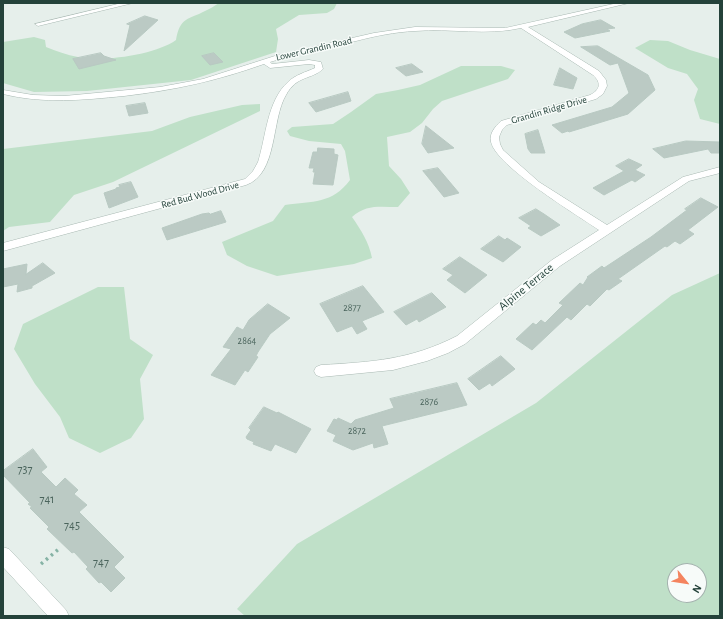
<!DOCTYPE html>
<html>
<head>
<meta charset="utf-8">
<style>
	body { margin:0 }
	#map { position:relative; width:723px; height:619px; overflow:hidden; background:#e6efeb; font-family:"Alegreya Sans",sans-serif }
	canvas { display:block }
	.frame { position:absolute; inset:0; border:4px solid #24423a; pointer-events:none }
	.north { position:absolute; left:667px; top:563px; width:40px; height:40px; box-sizing:border-box; background:#f7fbf9; border:1px solid #a3b1ad; border-radius:50%; rotate:120deg; font-size:11px; font-weight:700; line-height:16px; text-align:center; color:#24423a }
	.north::after { content:''; display:block; margin:auto; width:14px; height:18px; background:#f4845f; clip-path:polygon(50% 0,100% 100%,50% 72%,0 100%) }
</style>
</head>
<body>
<div id="map">
<canvas width="723" height="619"></canvas>
<div class="frame"></div>
<div class="north">N</div>
</div>
<script>
const g = document.querySelector('canvas').getContext('2d');
g.lineJoin = 'round';
function paint(path, color) {
  g.fillStyle = color;
  g.fill(path, 'evenodd');
}
function trace(path, color, width, dash) {
  g.strokeStyle = color;
  g.lineWidth = width;
  g.lineCap = dash ? 'butt' : 'round';
  g.setLineDash(dash || []);
  g.stroke(path);
}
function write(font, color, halo, rows, align = 'center') {
  g.font = font + ' "Alegreya Sans",sans-serif';
  g.lineWidth = 3;
  g.setLineDash([]);
  g.textBaseline = 'middle';
  g.strokeStyle = halo;
  g.fillStyle = color;
  for (const [text, x, y, turn = 0] of rows) {
    g.save();
    g.translate(x, y);
    g.rotate((+turn || 0) * Math.PI / 180);
    g.textAlign = isNaN(turn) ? turn : align;
    if (halo) g.strokeText(text, 0, 0);
    g.fillText(text, 0, 0);
    g.restore();
  }
}
const green = new Path2D(`
	M219 3H337L334 9 327 13 299 15 276 29 278 39 276 52 191 80 87 91 34 92 3 83V42L34 37 45 40 46 47C56 51 67 55 78 57 104 62 155 55 176 40 180 17 188 20 205 11 210 9 214 6 219 3Z
	M650 40 668 41 690 50 720 59V124L700 119 694 100 698 89 687 74 668 68 635 48Z
	M461 66H501L515 70 508 79 442 101 433 109 422 123 410 132 387 137 389 166 401 179 410 193 398 207C380 207 366 204 352 217 361 230 369 242 372 258L354 264 277 276 247 266 227 255 222 242 273 221 285 205C313 201 332 204 350 180L345 151 341 144 309 141 290 136 287 131 292 127 333 124 351 112 376 94 398 90 420 85Z
	M260 104V111L113 182 74 195 50 222 9 227 3 231V149L152 131 190 117 242 105Z
	M720 273V616H245L237 609 297 544 536 403 672 295ZM675 571H699V595H675Z
	M98 287H124L130 339 153 355 140 379 144 419 131 438 100 453 69 438 60 417 35 384 14 349 23 324Z`);
const building = new Path2D(`
	M145 16 158 20 124 51 130 25 127 24Z
	M601 20 615 28 607 29 610 31 575 38 564 32 582 24Z
	M598 46 648 75 655 90 628 114 569 132 568 131 562 133 552 125 612 107 629 93 618 63 610 65 581 47Z
	M101 53 104 56 116 60 79 69 73 59Z
	M214 53 223 62 210 65 202 56Z
	M412 64 423 72 406 76 396 68Z
	M560 68 577 78 573 89 554 85Z
	M348 92 351 101 316 112 309 103Z
	M145 103 148 113 129 116 126 106Z
	M426 126 454 148 428 153 422 144Z
	M538 130 545 153H531L528 149 525 134Z
	M686 141 720 142V153H711L708 149 664 158 653 149Z
	M318 148 334 149V154L338 155 333 185 313 184 315 172H313L314 168H309L313 152H317Z
	M629 159 642 165 635 170 645 175 635 182 632 180 604 195 593 188 624 171 616 166Z
	M438 168 459 193 444 197 423 171Z
	M131 182 138 197 109 208 104 193 116 189V188L120 187 119 185Z
	M701 198 718 207 688 230 694 234 680 244 675 241 667 247 665 246 618 279 622 281 609 290 607 289 590 306 587 304 571 320 567 317 532 350 516 339 533 323 536 325 541 320 545 323 563 305 559 303 580 283 583 285 588 277H587L602 266 604 268 651 237 687 210 685 209Z
	M536 209 544 214 560 225 541 236 528 228 531 226 519 218Z
	M221 211 226 222 167 240 162 228 202 214 209 213 210 214Z
	M499 236 505 240 507 238 521 247 503 262 481 249Z
	M460 257 487 275 465 293 447 280 453 275 443 269Z
	M43 263 55 273 32 286V288L17 292 18 284 3 287V269L27 264 26 274Z
	M363 286 384 312 362 321 367 329 357 334 352 326 337 332 320 304Z
	M432 293 446 307 419 322 417 319 406 325 394 312Z
	M268 304 290 318 270 334 258 352 256 356 258 357 248 372 245 370 235 385 211 375 231 349 223 347 237 327 243 330 249 320Z
	M501 356 515 369 492 386 490 383 479 390 468 379Z
	M457 383 467 405 382 426 388 444 374 448 373 443 353 450 333 441 336 435 327 431 334 419 337 420 338 418 351 424 355 420 394 408 390 399Z
	M264 407 277 413 278 412 311 429 296 453 275 444 271 451 253 444 254 442 247 439 246 437 251 430 249 428Z
	M33 449 47 467 41 472 56 487 65 478 78 490 74 494 87 505 79 512 124 557 114 567 125 578 111 592 101 582 99 583 86 569 88 567 74 552 72 553 47 529 49 527 30 508 32 507 28 504 30 503 3 475V471Z`);
const path = new Path2D(`
	M41 564 60 548`);
const minor = new Path2D(`
	M122 3H133L38 26 35 24Z
	M618 3H629L528 27 599 71 606 80 607 86 603 94 596 99 507 125 502 130 499 137 500 144 503 150 539 182 607 225 683 177 720 167V173L689 181 560 266 465 344 448 353 427 361 393 370 321 377 316 375 314 371 316 367 321 365C372 362 410 360 457 336L552 260 599 230C577 215 496 166 491 142 489 133 495 127 501 121L590 95C600 90 602 83 593 75L521 28C486 36 451 28 415 31 395 32 375 36 356 41 327 46 298 53 270 62L272 64 309 60 321 62 323 69C311 80 297 75 286 95 271 120 278 174 246 185L3 251V243L245 179 253 171 258 162C266 137 267 101 288 82 295 75 306 72 315 68V65L309 64 270 68 264 64C216 81 175 90 124 96 83 100 44 104 3 94V90L33 95 64 96 160 87 203 79 278 55 374 33 415 27 505 28Z
	M3 547 9 549 66 610 69 616H48L3 567Z`);
const farStreetnames = [
	["Lower Grandin Road",314,49,-13],
	["Grandin Ridge Drive",549,110,-16],
	["Red Bud Wood Drive",200,195,-15]
];
const numberNames = [
	["2877",352,308],
	["2864",247,341],
	["2876",429,402],
	["2872",357,431]
];
const streetNames = [
	["Alpine Terrace",526,287,-39]
];
const nearNumbernames = [
	["737",25,469],
	["741",47,499],
	["745",72,525],
	["747",101,562]
];
paint(green, '#bfe0c8');
paint(building, '#bbcac4');
trace(building, '#b8c9c2', 1);
trace(minor, '#a8b8b2', 1);
trace(path, '#86b3a5', 3.5, [2.5, 4]);
paint(minor, '#fff');
write('10px', '#24423a', '#f7fbf9', farStreetnames);
write('10px', '#4a645c', null, numberNames);
write('12px', '#24423a', '#f7fbf9', streetNames);
write('12px', '#4a645c', null, nearNumbernames);
</script>
</body>
</html>
